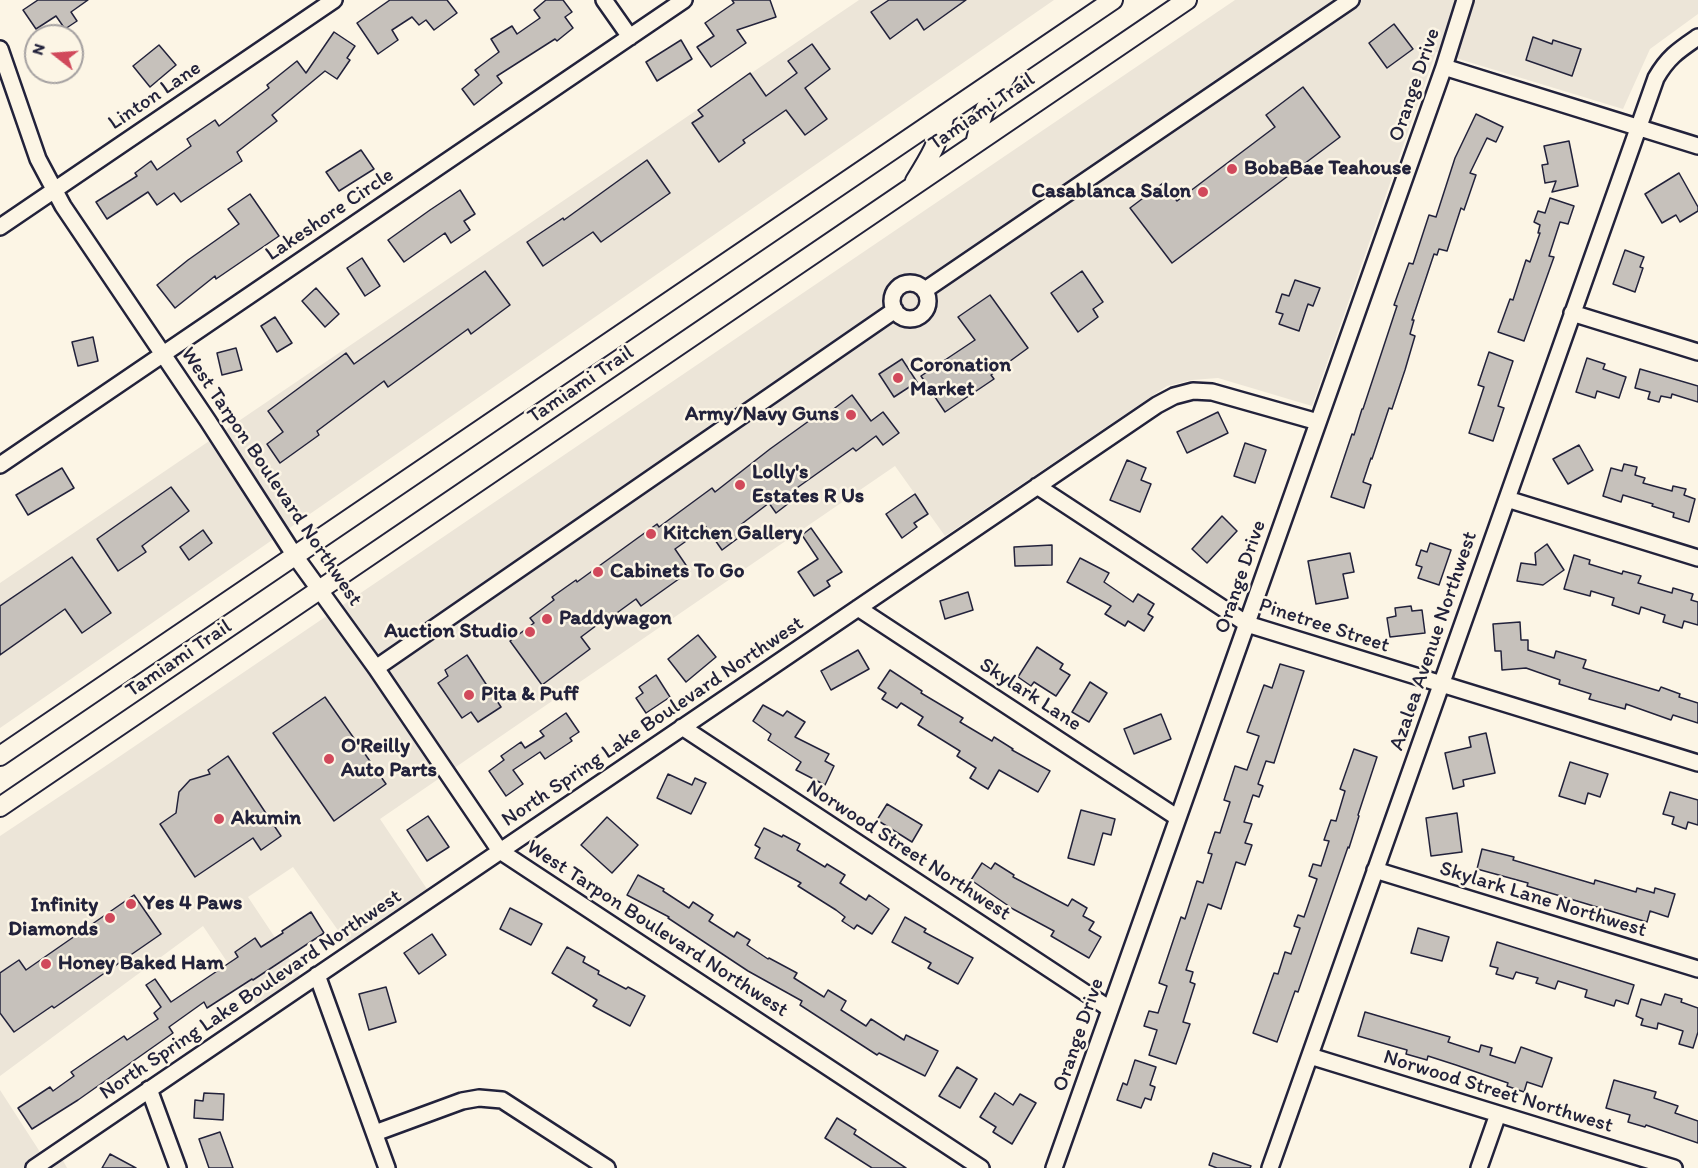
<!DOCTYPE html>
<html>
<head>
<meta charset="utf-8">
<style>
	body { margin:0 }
	#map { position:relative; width:1698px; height:1168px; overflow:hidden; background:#fcf5e5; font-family:Itim,sans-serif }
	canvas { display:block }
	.north { position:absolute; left:24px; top:24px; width:60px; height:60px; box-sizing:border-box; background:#fcf5e5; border:2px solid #a5a1a1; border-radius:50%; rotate:287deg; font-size:16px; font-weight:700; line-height:24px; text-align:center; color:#22223b }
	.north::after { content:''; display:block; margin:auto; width:21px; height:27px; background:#d1495b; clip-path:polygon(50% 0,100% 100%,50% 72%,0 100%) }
</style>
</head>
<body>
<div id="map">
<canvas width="1698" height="1168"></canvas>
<div class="north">N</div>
</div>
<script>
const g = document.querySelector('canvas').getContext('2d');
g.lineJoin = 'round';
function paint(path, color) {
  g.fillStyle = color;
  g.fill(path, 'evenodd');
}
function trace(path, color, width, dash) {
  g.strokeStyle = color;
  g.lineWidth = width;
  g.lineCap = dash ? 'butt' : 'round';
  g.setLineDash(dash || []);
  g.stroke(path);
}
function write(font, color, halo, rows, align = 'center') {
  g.font = font + ' Itim,sans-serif';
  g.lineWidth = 5;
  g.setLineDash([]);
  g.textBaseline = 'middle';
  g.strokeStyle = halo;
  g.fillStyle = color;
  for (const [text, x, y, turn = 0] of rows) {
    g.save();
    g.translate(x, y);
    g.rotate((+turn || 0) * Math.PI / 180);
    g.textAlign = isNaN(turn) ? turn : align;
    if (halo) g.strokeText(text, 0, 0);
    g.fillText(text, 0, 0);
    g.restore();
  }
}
const built = new Path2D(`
	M859 0H1054L0 728V583Z
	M1235 0H1698V14L1650 49 1623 109 1436 52 1312 406 1218 378 1192 380 1167 386 945 536 895 466 380 819 427 889 347 943 293 867 248 897 300 975 256 1005 203 926 0 1076V836L104 767Z
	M0 1090 40 1152 54 1143 67 1168H0Z`);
const building = new Path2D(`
	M38 0H88L71 12 77 21 65 29 56 16 36 29 23 10Z
	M390 0H447L457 13 434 30 426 20 419 25 412 17 392 30 398 40 378 54 357 23Z
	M546 0H563L572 12 565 17 573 28 557 41 555 39 497 76 502 83 474 105 462 89 479 75 475 70 499 52 491 39 512 26 517 34 540 18 534 10Z
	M732 0H770L776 17 737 30 746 43 711 67 697 47 714 36 705 23 734 3Z
	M889 0H966L924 30 917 19 890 39 871 12Z
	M1394 24 1413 49 1387 68 1369 43Z
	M334 32 355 46 347 58 350 60 337 79 325 71 272 115 277 121 237 152 242 161 181 202 174 193 157 205 148 192 107 219 96 202 137 176 135 173 151 161 157 170 191 146 187 139 215 120 219 126 269 88 267 85 297 61 306 73Z
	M1533 37 1552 44 1553 40 1581 49 1572 76 1526 60Z
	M681 40 692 59 657 81 646 62Z
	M812 44 830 69 805 88 827 119 805 135 786 110 743 140 745 143 719 162 692 123 703 116 698 110 750 73 766 96 797 73 788 61Z
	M159 45 176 65 150 87 133 66Z
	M1303 87 1340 137 1172 263 1130 208 1163 183 1177 201 1275 127 1266 115Z
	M1476 114 1503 127 1496 142 1487 138 1470 173 1476 175 1464 210 1461 208 1447 251 1439 249 1437 255 1434 254 1412 320H1414L1410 334 1415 336 1405 370 1392 409 1389 408 1372 459 1371 458 1363 482 1371 485 1364 508 1331 497 1352 434 1354 435 1362 409H1363L1397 306 1394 305 1409 263 1413 264 1429 215 1436 217 1455 158Z
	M1569 141 1578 186 1552 192 1556 181 1545 183 1542 165 1548 164 1544 146Z
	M361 150 374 169 339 191 326 172Z
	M647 160 670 193 601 242 593 232 543 266 527 242 563 218 564 220Z
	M1679 173 1698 207V211L1680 222 1676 215 1662 223 1645 194Z
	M460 190 475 214 464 221 470 230 451 243 445 233 404 262 388 240 430 210Z
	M250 194 279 236 216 279 215 276 175 308 157 285 188 260 239 224 228 209Z
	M1550 198 1574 206 1568 224 1560 222 1549 256 1554 257 1524 341 1498 332 1510 299 1513 300 1526 260 1530 262 1540 233H1538L1540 225 1534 222 1538 211 1545 213Z
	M1625 250 1644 257 1640 267 1643 268 1635 292 1613 284Z
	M362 258 380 286 365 296 347 268Z
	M485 271 510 305 471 334 468 329 388 387 384 381 317 431 319 435 280 463 267 444 283 432 268 411 346 353 354 364Z
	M1082 271 1103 302 1093 309 1098 317 1078 332 1051 293Z
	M1295 280 1320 288 1313 306 1308 304 1299 331 1279 324 1283 314 1276 312 1282 294 1289 296Z
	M316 288 339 314 325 327 302 301Z
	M990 295 1028 348 991 375 994 379 945 412 921 376 975 340 958 317Z
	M275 317 292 343 277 352 261 326Z
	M93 337 98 361 78 366 72 342Z
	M236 348 242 370 222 375 217 353Z
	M1489 352 1513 361 1498 406 1504 408 1493 441 1469 433 1484 387 1478 385Z
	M1587 358 1605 364 1603 369 1626 377 1619 398 1597 391 1595 398 1576 392Z
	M902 359 917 382 894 397 879 374Z
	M1640 369 1698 386V402L1672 394 1671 398 1661 396 1659 402 1648 399 1650 392 1635 388Z
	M852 395 871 421 883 412 899 433 883 445 876 436 856 451 853 448 794 490 798 496 776 513 769 503 739 526 745 533 722 550 706 527 675 549 690 571 641 606 636 599 614 615 613 613 581 637 590 649 542 685 510 641 534 623 530 618 554 600 552 597 576 580 577 582 657 524 659 527 712 488 715 492 770 449 820 413 823 417Z
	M1218 412 1228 433 1187 453 1177 432Z
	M1245 443 1266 450 1255 483 1234 476Z
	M1579 445 1593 470 1568 484 1553 459Z
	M1127 460 1146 468 1141 480 1151 484 1140 512 1110 500Z
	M1624 464 1637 467 1635 475 1645 478 1643 483 1672 491 1673 486 1686 489 1684 495 1695 499 1689 522 1673 517 1674 513 1652 506 1653 504 1623 495 1621 502 1603 496 1611 468 1622 471Z
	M62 468 74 488 28 515 16 495Z
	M171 487 189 511 142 546 146 552 118 571 97 539Z
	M915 494 928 514 914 523 917 527 902 538 886 514Z
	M1222 516 1237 531 1207 563 1192 549Z
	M811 528 842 572 827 581 830 586 814 596 798 572 818 559 802 535Z
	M203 530 212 543 189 560 180 547Z
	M1430 543 1451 550 1439 585 1418 578 1422 567 1416 565 1421 550 1427 552Z
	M1547 544 1564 570 1543 585 1517 581 1521 563 1536 565 1535 553Z
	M1052 545V565L1015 566 1014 547Z
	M1350 553 1354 572 1343 574 1348 598 1316 604 1308 561Z
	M1574 555 1590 560 1589 564 1622 574 1623 571 1641 576 1638 583 1672 593 1673 588 1693 594 1691 600 1698 602V625L1684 621 1682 628 1663 622 1665 615 1641 607 1639 614 1612 605 1614 598 1591 591 1590 596 1564 589Z
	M72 557 111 613 82 633 65 609 0 655V606Z
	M1080 558 1109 573 1104 582 1133 602 1138 594 1154 604 1148 614 1153 617 1144 631 1128 621 1125 626 1105 614 1111 606 1067 582Z
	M968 592 973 610 945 619 940 601Z
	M1411 606 1412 611 1422 610 1425 633 1390 637 1387 618 1396 616 1395 608Z
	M1520 622 1521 640H1528V650L1554 658 1556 651 1586 660 1583 668 1659 691 1661 687 1680 694 1679 697 1698 703V723L1673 715 1671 720 1626 704 1625 709 1589 699 1591 694 1559 684 1560 680 1526 668 1502 670 1501 651H1495L1493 624Z
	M698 635 716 657 686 682 668 659Z
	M1037 647 1063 664 1060 669 1070 675 1056 696 1034 682 1031 686 1018 677Z
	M858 650 869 669 831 690 821 671Z
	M467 655 501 707 478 722 471 712 462 718 438 683 448 676 445 670Z
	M1280 664 1304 671 1274 763 1266 761 1258 784 1263 786 1259 797 1253 795 1244 822 1252 824 1245 843 1252 845 1245 865 1236 862 1221 909 1208 904 1186 970 1193 972 1190 982 1195 984 1183 1022 1190 1024 1176 1064 1149 1055 1157 1030 1144 1026 1149 1011 1158 1013 1167 986 1159 983 1181 917 1185 919 1197 881 1203 883 1212 854 1208 853 1215 832 1220 833 1230 802 1224 800 1235 766 1247 770 1259 736 1247 732 1264 685 1272 688Z
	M890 670 922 691 921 693 963 718 960 722 992 741 994 737 1013 749 1012 750 1050 771 1038 792 999 770 988 789 970 778 976 768 957 756 960 751 918 725 923 717 901 703 897 708 882 699 886 693 878 688Z
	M656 675 670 697 646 713 636 698 643 693 639 687Z
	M1090 682 1107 693 1089 722 1072 712Z
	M325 697 386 784 334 821 273 733Z
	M763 705 783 716 787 711 805 722 795 737 829 754 825 761 834 766 825 785 796 770 801 762 768 740 771 734 753 721Z
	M566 713 579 732 570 738 572 741 545 759 540 752 513 770 523 784 506 796 489 771 504 760 501 756 521 742 525 748 544 736 540 731Z
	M1161 714 1171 739 1134 754 1124 729Z
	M1486 733 1495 773 1463 780 1464 786 1453 789 1445 753 1471 747 1469 737Z
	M1354 749 1377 757 1358 815 1359 816 1349 848 1348 847 1298 992 1295 991 1277 1042 1253 1033 1274 973 1278 974 1285 952 1291 954 1300 928 1294 926 1298 915 1304 917 1317 879 1309 876 1313 864 1321 866 1329 841 1324 840 1331 820 1336 821 1345 791 1340 789Z
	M228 756 281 836 261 850 253 838 195 877 160 824 176 813 179 792 190 780 210 774 208 770Z
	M1570 762 1608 774 1600 797 1588 793 1585 804 1559 796Z
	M668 774 692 785 695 778 706 783 691 814 657 798Z
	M1670 792 1698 800V825L1688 822 1686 829 1672 824 1674 817 1663 814Z
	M887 804 922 825 912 842 877 820Z
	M1081 810 1115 819 1111 835 1103 833 1094 865 1068 858Z
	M1457 813 1462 852 1431 856 1426 818Z
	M428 816 449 847 427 861 407 830Z
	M607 817 638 845 612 873 581 845Z
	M764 828 782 837 783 835 800 844 797 850 825 867 827 864 845 875 840 883 866 900 869 895 889 909 872 934 857 925 854 929 842 921 845 917 836 910 798 886 801 883 755 858 760 848 755 845Z
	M1482 849 1514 857 1513 860 1594 884 1595 880 1636 892 1637 888 1654 893 1655 888 1675 894 1668 917 1650 911 1647 922 1527 886 1528 883 1477 869Z
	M982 863 991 869 995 863 1014 875 1013 877 1068 906 1072 899 1087 908 1083 916 1094 922 1089 930 1101 937 1089 958 1051 936 1054 931 1013 909 971 880Z
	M638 875 664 889 663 891 689 908 693 902 713 915 709 921 734 937 737 932 750 940 747 945 768 959 769 958 797 973 794 978 824 997 828 990 846 1001 841 1010 866 1026 871 1019 904 1040 906 1035 938 1051 925 1076 879 1053 877 1055 800 1005 802 1001 748 971 668 918 669 917 627 895Z
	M134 895 161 934 54 1008 52 1006 14 1032 0 1013V973L19 960 26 970Z
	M510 908 542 924 531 945 500 929Z
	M311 912 324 933 253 980 252 979 207 1008 204 1002 169 1027 173 1033 78 1100 32 1129 18 1108 50 1087 53 1091 74 1076 71 1072 90 1059 124 1036 127 1040 158 1019 154 1013 161 1007 146 985 155 979 171 1002 238 957 235 952 255 938 261 947 283 933 282 931Z
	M905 917 926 929 924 932 973 958 958 984 928 968 931 963 892 942Z
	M1418 928 1449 937 1442 961 1411 953Z
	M432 934 446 955 419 974 404 953Z
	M1497 942 1634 985 1628 1004 1616 1000 1614 1006 1585 997 1587 990 1558 981 1555 989 1536 983 1538 978 1516 972 1513 979 1496 974 1498 968 1490 966Z
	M567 947 585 957 583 962 599 971 598 974 626 989 628 987 645 996 630 1026 593 1006 597 1000 552 973Z
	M386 987 396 1022 369 1030 359 994Z
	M1665 994 1682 999 1681 1002 1698 1008V1032L1693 1048 1679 1044 1683 1031 1658 1023 1657 1029 1641 1025 1643 1019 1636 1016 1641 999 1661 1005Z
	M1365 1012 1450 1037 1448 1042 1479 1052 1481 1045 1492 1048 1490 1055 1515 1063 1521 1047 1552 1058 1542 1087 1527 1082 1524 1092 1507 1086 1508 1083 1456 1065 1428 1056 1427 1060 1406 1054 1407 1050 1358 1036Z
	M1135 1060 1156 1067 1150 1085 1155 1087 1151 1100 1145 1098 1141 1108 1117 1100 1123 1083 1127 1085Z
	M957 1067 977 1079 960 1108 939 1096Z
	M1614 1080 1656 1092 1654 1098 1678 1106 1675 1113 1698 1121V1143L1646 1125 1645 1127 1628 1122 1630 1115 1606 1108Z
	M204 1093 224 1094 223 1120 194 1118 195 1100 203 1101Z
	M995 1093 1013 1105 1020 1094 1036 1103 1012 1144 993 1132 996 1127 980 1117Z
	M837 1118 856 1130 854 1134 906 1168H872L825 1138Z
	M220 1132 233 1168H209L199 1139Z
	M1213 1153 1251 1166 1250 1168H1217L1209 1165Z
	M110 1154 136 1168H102Z`);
const minor = new Path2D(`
	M604 0 630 37
	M0 49 38 159 63 206 208 421 295 556 376 668 500 851 981 1168
	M1444 67 1698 146
	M0 227 334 0
	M892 301a18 18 0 1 1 36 0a18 18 0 1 1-36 0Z
	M925 290 1351 0
	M1572 313 1698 352
	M0 465 684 0
	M1037 486 1247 624 1698 763
	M1507 499 1698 558
	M858 608 1178 818
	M376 668 895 310
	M682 727 1110 1009
	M1375 870 1698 969
	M317 975 387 1168
	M1310 1056 1674 1168
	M149 1089 178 1168
	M375 1133 462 1101 479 1098 502 1100 607 1168
	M34 1168 1157 405 1174 396 1193 391 1212 392 1318 422
	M1054 1168 1444 67 1465 0
	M1270 1168 1656 78C1668 57 1679 50 1698 37
	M1479 1168 1498 1114`);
const major = new Path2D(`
	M975 144 980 123 985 109 1007 75
	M915 181C930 157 939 142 945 114
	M0 756 1113 0
	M0 807 1187 0`);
const markers = [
	[1232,169,6,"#d1495b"],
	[1203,192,6,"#d1495b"],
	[898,378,6,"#d1495b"],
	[851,415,6,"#d1495b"],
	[740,485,6,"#d1495b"],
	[651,534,6,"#d1495b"],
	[598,572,6,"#d1495b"],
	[547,619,6,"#d1495b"],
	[530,632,6,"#d1495b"],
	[469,695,6,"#d1495b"],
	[329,759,6,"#d1495b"],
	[219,819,6,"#d1495b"],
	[131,904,6,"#d1495b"],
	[110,918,6,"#d1495b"],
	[46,964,6,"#d1495b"]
];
const streetNames = [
	["Orange Drive",1415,85,-71],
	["Linton Lane",155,96,-34],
	["Tamiami Trail",982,112,-34],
	["Lakeshore Circle",330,215,-34],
	["Tamiami Trail",581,385,-34],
	["West Tarpon Boulevard Northwest",271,477,56],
	["Orange Drive",1241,577,-71],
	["Pinetree Street",1324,626,18],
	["Azalea Avenue Northwest",1434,641,-71],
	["Tamiami Trail",179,659,-34],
	["Skylark Lane",1030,695,33],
	["North Spring Lake Boulevard Northwest",653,722,-34],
	["Norwood Street Northwest",908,851,33],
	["Skylark Lane Northwest",1543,900,17],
	["West Tarpon Boulevard Northwest",657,929,33],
	["North Spring Lake Boulevard Northwest",251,995,-34],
	["Orange Drive",1079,1035,-71],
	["Norwood Street Northwest",1498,1092,17]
];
const poiNames = [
	["BobaBae Teahouse",1244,169],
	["Casablanca Salon",1191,192,"right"],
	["Coronation",910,366],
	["Market",910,390],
	["Army/Navy Guns",839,415,"right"],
	["Lolly's",752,473],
	["Estates R Us",752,497],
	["Kitchen Gallery",663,534],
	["Cabinets To Go",610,572],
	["Paddywagon",559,619],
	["Auction Studio",518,632,"right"],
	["Pita & Puff",481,695],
	["O'Reilly",341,747],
	["Auto Parts",341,771],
	["Akumin",231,819],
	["Yes 4 Paws",143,904],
	["Infinity",98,906,"right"],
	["Diamonds",98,930,"right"],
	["Honey Baked Ham",58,964]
];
paint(built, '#ece5d8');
paint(building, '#c6c1bb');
trace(building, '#22223b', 1.5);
trace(minor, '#22223b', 20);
trace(major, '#22223b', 22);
trace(minor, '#fcf5e5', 15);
trace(major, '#fcf5e5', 18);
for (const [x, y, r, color] of markers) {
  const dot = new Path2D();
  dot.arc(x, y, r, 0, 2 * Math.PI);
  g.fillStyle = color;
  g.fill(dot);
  trace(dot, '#fcf5e5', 2);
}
write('21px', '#22223b', '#fcf5e5', streetNames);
write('bold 21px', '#22223b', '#fcf5e5', poiNames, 'left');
</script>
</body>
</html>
